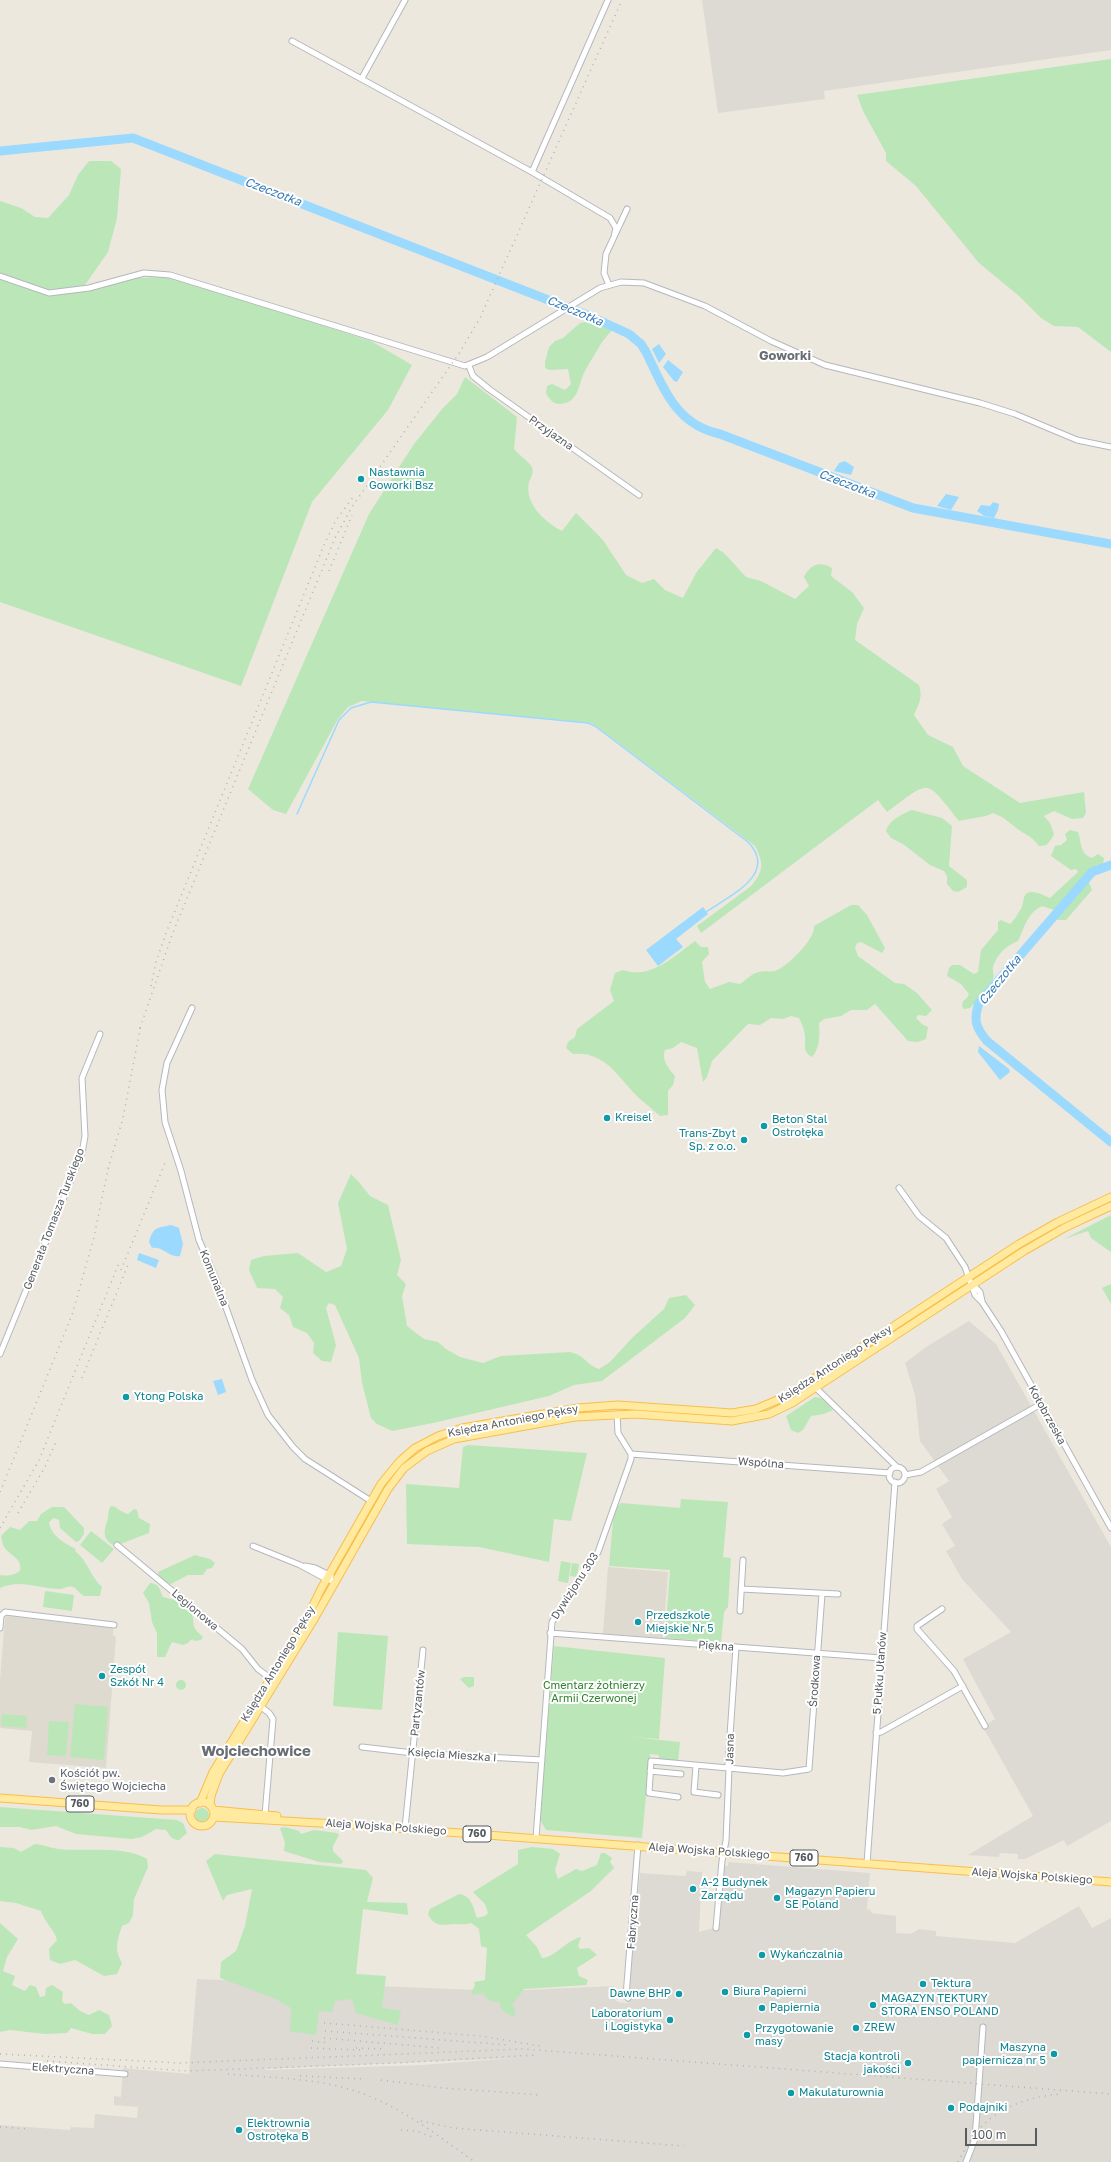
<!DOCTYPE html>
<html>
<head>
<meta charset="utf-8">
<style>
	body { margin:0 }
	#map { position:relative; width:1111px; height:2162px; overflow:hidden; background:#ece8de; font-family:"Golos Text",sans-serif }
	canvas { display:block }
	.scale { position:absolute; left:965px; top:2128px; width:72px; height:18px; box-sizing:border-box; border:2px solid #575c61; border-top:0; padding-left:5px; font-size:12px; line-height:14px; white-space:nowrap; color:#575c61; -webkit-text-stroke:3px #fff; paint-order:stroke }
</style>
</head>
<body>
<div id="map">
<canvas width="1111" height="2162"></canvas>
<div class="scale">100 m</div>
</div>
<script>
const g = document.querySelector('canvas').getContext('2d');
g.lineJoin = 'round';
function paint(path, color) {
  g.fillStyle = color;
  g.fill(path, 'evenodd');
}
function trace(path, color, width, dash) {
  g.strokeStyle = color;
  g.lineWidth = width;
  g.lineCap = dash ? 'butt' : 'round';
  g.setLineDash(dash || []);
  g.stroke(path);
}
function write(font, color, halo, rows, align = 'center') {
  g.font = font + ' "Golos Text",sans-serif';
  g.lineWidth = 4;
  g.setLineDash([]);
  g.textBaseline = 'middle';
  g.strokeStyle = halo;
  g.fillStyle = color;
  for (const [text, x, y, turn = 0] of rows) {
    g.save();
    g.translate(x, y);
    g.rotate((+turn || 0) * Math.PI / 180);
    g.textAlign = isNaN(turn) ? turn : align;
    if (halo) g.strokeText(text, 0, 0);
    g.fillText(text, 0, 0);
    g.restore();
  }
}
const industrial = new Path2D(`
	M702 0H1111V50L824 91 825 99 718 113Z
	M969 1321 996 1344 1111 1547V1821L1067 1846 1064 1840 1025 1859H1018V1854L1000 1853 999 1857 968 1855 1033 1816 983 1727 995 1719 963 1659 1011 1632 962 1579 946 1551 955 1546 942 1524 952 1517 936 1489 949 1481 920 1441 915 1395 905 1363 926 1347Z
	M728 1862 870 1873 867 1909 870 1910 872 1913 896 1916V1933L911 1934 919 1929 936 1931V1936L1015 1943 1079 1906 1092 1928 1111 1918V2162H0V2125L70 2130 71 2127 94 2128 95 2114 137 2118 138 2107 114 2105V2096L121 2097 123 2068 189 2074 197 1979 504 1991 614 1986 615 2000 618 2002 628 2003 640 1873 685 1876 687 1871 702 1872 699 1932 718 1927 724 1866H728ZM513 2058 422 2065 265 2070 266 2069Z`);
const education = new Path2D(`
	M608 1567 668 1572 663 1638 603 1634Z
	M7 1616 113 1628V1635L116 1637 106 1768 29 1762 32 1731 0 1728V1680L5 1619Z`);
const green = new Path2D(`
	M1111 59V352L1078 327 1054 326 1041 318 1019 296 979 263 916 186 886 161V153L863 111 857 95Z
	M89 161H111L121 169 117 218 108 252 85 285 90 291 134 278 171 277 371 341 412 365 388 410 312 502 241 686 0 602V201L21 208 35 217 48 218 69 195 78 175Z
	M591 321 612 330C609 334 605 338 602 342 597 351 591 360 586 369 578 382 580 403 560 404 553 404 549 399 546 393L547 386 552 384 565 390 571 384 568 369 549 370 545 368V362L549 347 555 341 563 338 580 323Z
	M465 377 517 417 514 449C519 455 528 461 532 467 534 472 531 478 529 482 524 504 545 522 562 531L576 513 603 540 626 575 642 583 654 579 665 590 683 598 696 573 716 548 724 553 746 577 761 581 795 599 809 586 804 577C810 564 821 561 832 568L831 576 852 592 864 608 857 624 855 640 919 685C923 697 919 704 914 715L928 735 953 747 963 766 1020 803 1084 792 1086 813 1083 818 1072 819 1054 811 1044 816 1050 823 1054 834C1050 841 1048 847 1039 846 1029 833 1025 836 1014 826 1005 819 1005 818 993 813 983 818 970 818 959 821 925 778 931 779 887 812L878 800 701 933 697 926 750 887C764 872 764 863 755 846L592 723 362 701 348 707 338 719 286 814 273 810 248 789 369 514 414 444 443 408 457 394Z
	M912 810 942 818 952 826 949 866 967 880V887L958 892 953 891 947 884V876L944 871 930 865 903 844 891 838 886 831C889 820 902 814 912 810Z
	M1070 830 1078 832C1082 843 1079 853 1092 858L1098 854 1104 858 1103 865H1097L1086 875 1092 890 1066 920H1058L1054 910 1042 906C1027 913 1025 927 1018 941 1006 946 997 954 993 967 992 971 995 976 993 979 990 989 977 1001 970 1008L964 1009 962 1006 963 1001 967 998 969 994 961 984 947 976 949 968 952 965H960L974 974 978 972 981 950 998 930V922L1001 920 1010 924C1014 921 1018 913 1021 909 1025 903 1021 892 1032 892 1038 892 1045 896 1050 898L1078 872 1076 869 1071 870 1051 856 1055 846 1061 845 1067 840 1065 834Z
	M851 905H858L867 915 885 948 882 953 861 942 857 943 855 948 858 956 895 983 904 984 917 993 932 1010 926 1016 918 1015 916 1018 922 1024 928 1027 926 1039 918 1042 908 1041 875 1004 867 1010H851L841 1016 824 1019 819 1023C820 1035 820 1048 812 1057 802 1051 806 1047 805 1037 805 1031 802 1024 799 1018L791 1016 783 1019 771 1018 760 1025 748 1024 712 1061 707 1077 703 1082 697 1048 681 1042 673 1048 665 1050C661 1060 669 1069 675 1076L673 1085 668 1091V1115L660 1116C653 1110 646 1104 639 1098 618 1078 606 1051 573 1054L566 1048 568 1042 575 1037 577 1029 614 1001 610 990 615 973 623 970C651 980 674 956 695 941L701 947H708L709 954 702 962 705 982 710 989 729 982 740 984C746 980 752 973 759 972 764 970 772 973 777 970 788 966 816 938 814 926Z
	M351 1174 358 1181 370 1196 388 1205 401 1260 397 1275 406 1284 402 1296 407 1326 424 1339 438 1342 446 1349 460 1357 483 1363 501 1356 570 1352C585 1355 585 1364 599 1369L610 1362 633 1337 664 1309 669 1298 686 1295 695 1305 685 1318 602 1381 574 1385 549 1396 433 1423 392 1431 377 1424 371 1418 362 1383 359 1358 335 1305 329 1303 326 1308 336 1345 331 1362 322 1361 313 1353 314 1343 307 1333 293 1327 289 1315 280 1308 283 1297 275 1289 257 1288 249 1270 251 1260 264 1256 298 1253 326 1272 341 1266 347 1249 338 1203Z
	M1111 1215V1252L1091 1238 1088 1231 1064 1239Z
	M1111 1284V1304L1102 1288Z
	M815 1397 824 1399 833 1410 824 1414 811 1416 803 1430 798 1433 791 1430 786 1416Z
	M468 1445 587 1453 571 1521 554 1519 549 1562 479 1547 407 1544 406 1484 459 1488 463 1447Z
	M681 1499 728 1502 723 1557 731 1558 728 1607 724 1612 721 1642 665 1638 670 1570 609 1566 614 1510 621 1503 680 1508Z
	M111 1506C117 1506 121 1513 128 1514L134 1509 137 1510 139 1518 150 1524 149 1533 115 1546C101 1539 104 1531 108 1518 109 1513 108 1510 111 1506Z
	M52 1507H64L84 1528V1534L79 1541 76 1542 60 1528 59 1520 54 1518 49 1522C51 1536 64 1543 76 1549L75 1551C88 1561 90 1576 102 1587L100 1596H84C80 1594 76 1588 73 1587 67 1585 63 1590 58 1589 37 1588 20 1579 0 1588V1575C8 1576 13 1576 20 1571 23 1557 8 1556 3 1545 2 1543 2 1538 1 1536L10 1527 20 1530 29 1521H37L41 1514Z
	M91 1531 114 1549 102 1563 80 1545Z
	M195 1555 210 1559 215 1563 212 1568 207 1569 203 1575H188L171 1584 165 1582 158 1576V1572Z
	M561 1561 571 1563 568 1583 558 1581Z
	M572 1563 579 1564 577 1577 570 1576Z
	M150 1583C160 1584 159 1589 163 1597L175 1600 192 1612C195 1628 191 1626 203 1637L201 1640 194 1641 192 1639 188 1643 183 1645 172 1642 165 1657H157V1633L152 1622 149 1603 143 1593Z
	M45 1591 74 1595 72 1611 43 1607Z
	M338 1632 388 1636 382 1710 333 1706Z
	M554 1646 665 1658 659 1739 631 1737 680 1742 678 1762 659 1760V1755L650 1754 642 1838 546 1830 540 1820Z
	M464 1677H474V1686L469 1688 460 1679Z
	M176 1685a5 5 0 1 1 10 0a5 5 0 1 1-10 0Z
	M75 1704 108 1707 104 1760 70 1757Z
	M2 1714 27 1716 26 1728 1 1726Z
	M49 1721 69 1722 66 1756 47 1755Z
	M0 1807 177 1820 183 1823 187 1833 179 1840C172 1840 169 1835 166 1830L156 1829 142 1837 131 1839 76 1834 56 1826 31 1830 20 1827H0Z
	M195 1815a7 7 0 1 1 14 0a7 7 0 1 1-14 0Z
	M285 1827 299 1831 301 1834 314 1830 337 1833 339 1835 333 1846V1851L343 1861 341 1864 319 1862 284 1851 285 1843 280 1828Z
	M35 1844C43 1845 51 1848 59 1849 85 1852 124 1845 147 1859L148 1867 134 1899 133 1915 129 1923 122 1926C117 1941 114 1949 122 1963L117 1974 104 1976 75 1960 60 1964 50 1960 49 1949 57 1940C54 1929 45 1923 41 1911L16 1903 0 1901V1847L14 1848 21 1852Z
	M532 1847 553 1849 560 1854 555 1870 558 1879 576 1869 582 1871 597 1865 601 1853H605L612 1858 610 1862 614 1868 591 1891 526 1935 537 1947 542 1958C556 1957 566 1940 581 1937L578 1946 580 1949 589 1948 597 1955 577 1968 579 1976 588 1980 586 1985 524 1989 512 2005 515 2010V2015L512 2016C504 2013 501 2010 499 2002L490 2001 482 1993 473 1995 471 1993 475 1985 474 1982 485 1980 487 1948 481 1946 479 1929 471 1923C465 1925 461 1924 455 1924 442 1925 434 1927 428 1914L430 1909 459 1894C472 1896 473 1907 477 1918L485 1916 488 1913 485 1904 473 1892 518 1864V1850Z
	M215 1854 366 1870 373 1878 367 1902 407 1903 408 1915 363 1909 356 1974 386 1976 382 2008 401 2011 398 2025 356 2013 352 1999 335 2001 332 2012 319 2011 316 2035 290 2031 291 2008 276 1999 220 1978 221 1962 236 1951 245 1926 252 1889 227 1895 223 1901 206 1861Z
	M0 1923 18 1939 7 1957 3 1971 15 1976 12 1985 25 1991 30 1985 36 1987 40 1997 45 1996 46 1988 52 1985 63 1992 62 2001 65 2004 71 2003 80 2011 89 2015 99 2010 109 2015 112 2026 105 2034H92L71 2028 67 2033 45 2034 10 2030 0 2032Z`);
const water = new Path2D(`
	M659 344 666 354 659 363 652 349Z
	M668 360 683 372 677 382 674 381 663 367Z
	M845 461 854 467 851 475 834 471 839 463Z
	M946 494 959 497 951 510 937 506Z
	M993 502 999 504 998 510 994 518 984 516 977 511 981 505 990 506Z
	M703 907 708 914 676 939 683 947 658 966 646 950Z
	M979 1046 1009 1069 1010 1072 1000 1080 978 1052Z
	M171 1225 179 1228 183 1244 180 1256C169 1258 163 1246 152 1248L149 1242C153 1227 157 1228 171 1225Z
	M139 1253 159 1260 156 1268 137 1260Z
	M222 1379 226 1392 218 1395 213 1381Z`);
const stream = new Path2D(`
	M297 814 339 720 351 708 371 702 588 723 595 726 748 842C779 874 729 896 706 912`);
const river = new Path2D(`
	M0 151 133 138 592 317 629 334 641 344 646 352C664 389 676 425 720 434L913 508 1111 544
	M1111 865 1092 872 979 1003C973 1020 976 1028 987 1041L1111 1142`);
const minor = new Path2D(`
	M608 0 532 172 610 218 616 228 614 237
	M292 41 532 172
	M362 78 405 0
	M0 276 49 293 89 288 144 273 170 275 465 366 487 357 600 288 621 282 644 283 705 306 771 341 825 365 980 403 1015 414 1077 440 1111 447
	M609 285 604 273 606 254 627 209
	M469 366 473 376 489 389 639 495
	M192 1008 167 1063 162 1090 165 1122 181 1171 199 1240 215 1277 252 1380 268 1415 293 1447 305 1459 371 1501
	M899 1188 919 1216 946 1238 965 1267 975 1295 982 1302 1001 1331 1111 1528
	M973 1285 980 1292 982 1301
	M0 1354 82 1153 85 1136 82 1078 100 1034
	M816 1388 897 1467
	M631 1454 890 1473
	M889 1475a8 8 0 1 1 16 0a8 8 0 1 1-16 0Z
	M905 1475 921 1472 1041 1404
	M117 1545 242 1649 258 1669 270 1678
	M253 1546 300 1565 326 1579 335 1581
	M305 1566 315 1568 331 1576
	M741 1589 838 1594
	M942 1609 917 1626V1629L954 1671 985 1726
	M740 1611 743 1560
	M0 1628 1 1616 5 1612 114 1625
	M550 1633 881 1658
	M260 1706 269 1713 273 1719 265 1815
	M876 1733 881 1732 963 1686
	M362 1747 413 1753 542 1760
	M696 1766 694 1792 718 1795
	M650 1771 681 1774
	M678 1797 649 1793 651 1761 783 1773 809 1769 822 1594
	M405 1828 423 1650
	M536 1838 552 1622 598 1552 631 1459V1454L618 1433 617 1414
	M867 1863 895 1482
	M716 1928 722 1861 726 1841 729 1769 728 1765 736 1647
	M628 1998 626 1996 638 1845
	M0 2064 125 2074
	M966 2162 975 2139 983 2027`);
const major = new Path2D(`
	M0 1798 161 1810H192
	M190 1814a12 12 0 1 1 24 0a12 12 0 1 1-24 0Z
	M200 1803 213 1772 305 1622 321 1589 381 1484 399 1462 415 1448 438 1436 462 1428 578 1408 618 1405 732 1413 756 1409 787 1396 1019 1244 1058 1222 1111 1197
	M210 1805 211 1796 219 1774 313 1621 388 1489 404 1468 427 1451 454 1439 575 1417 635 1414 732 1421 769 1414 792 1403 1024 1251 1064 1228 1111 1206
	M213 1810 277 1816
	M214 1817 354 1825 1111 1882`);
const rail = new Path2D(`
	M329 571 352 515
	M151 986 156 962 166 933 324 545 336 520 354 496
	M140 1028 172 935 335 538 352 507 460 352 480 318 622 0
	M108 1169 123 1118 141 1024
	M121 1270 165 1163
	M82 1378 128 1265
	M0 1492 72 1315 94 1237 109 1164
	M18 1513 45 1467 57 1439
	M0 1528 39 1460 119 1263
	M324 2023 481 2036 541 2046
	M325 2031 509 2045
	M324 2038 439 2048
	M312 2041 330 2043
	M311 2048 362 2050
	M356 2048 386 2049
	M0 2054 181 2063 523 2049 1111 2094
	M47 2061 187 2071 397 2063 535 2055
	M228 2074C274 2078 326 2078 369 2096 408 2112 441 2138 475 2162
	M300 2076 366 2079
	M381 2080 443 2088 540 2095
	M421 2121 453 2128 684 2146
	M0 2127 30 2129
	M401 2130 416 2131 435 2138
	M958 2162C963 2153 968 2144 974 2135 995 2108 1029 2096 1062 2094`);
const markers = [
	[361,479,4,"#0f9aa8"],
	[607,1118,4,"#0f9aa8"],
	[764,1126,4,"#0f9aa8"],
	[744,1140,4,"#0f9aa8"],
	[126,1397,4,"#0f9aa8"],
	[638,1622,4,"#0f9aa8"],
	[102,1676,4,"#0f9aa8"],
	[52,1780,4,"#6b7280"],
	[693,1889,4,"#0f9aa8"],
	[777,1898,4,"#0f9aa8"],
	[762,1955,4,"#0f9aa8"],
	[923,1984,4,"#0f9aa8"],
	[725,1992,4,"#0f9aa8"],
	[679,1994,4,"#0f9aa8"],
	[873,2005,4,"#0f9aa8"],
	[762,2008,4,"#0f9aa8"],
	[670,2020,4,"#0f9aa8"],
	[856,2028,4,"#0f9aa8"],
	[747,2035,4,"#0f9aa8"],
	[1054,2054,4,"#0f9aa8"],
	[908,2063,4,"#0f9aa8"],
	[791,2093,4,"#0f9aa8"],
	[951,2108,4,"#0f9aa8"],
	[239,2130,4,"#0f9aa8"]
];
const shields = [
	[80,1804,28],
	[477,1834,28],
	[804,1858,28]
];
const shieldNames = [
	["760",80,1804],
	["760",477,1834],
	["760",804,1858]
];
const streetNames = [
	["Przyjazna",551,433,35],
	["Generała Tomasza Turskiego",54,1219,-69],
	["Komunalna",214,1278,68],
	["Księdza Antoniego Pęksy",835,1364,-33],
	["Kołobrzeska",1047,1415,61],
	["Księdza Antoniego Pęksy",513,1421,-11],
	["Wspólna",761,1463,4],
	["Dywizjonu 303",575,1586,-57],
	["Legionowa",195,1610,40],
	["Piękna",716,1646,4],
	["Księdza Antoniego Pęksy",278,1664,-59],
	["5 Pułku Ułanów",880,1673,-86],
	["Środkowa",815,1681,-86],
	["Partyzantów",418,1703,-84],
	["Jasna",730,1749,-89],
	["Księcia Mieszka I",452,1755,4],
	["Aleja Wojska Polskiego",386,1827,4],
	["Aleja Wojska Polskiego",709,1851,4],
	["Aleja Wojska Polskiego",1032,1876,4],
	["Fabryczna",633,1922,-86],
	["Elektryczna",63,2069,4]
];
const cultureNames = [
	["Nastawnia",369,473],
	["Goworki Bsz",369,486],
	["Kreisel",615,1118],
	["Beton Stal",772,1120],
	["Ostrołęka",772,1133],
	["Trans-Zbyt",736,1134,"right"],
	["Sp. z o.o.",736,1147,"right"],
	["Ytong Polska",134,1397],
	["Przedszkole",646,1616],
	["Miejskie Nr 5",646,1629],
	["Zespół",110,1670],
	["Szkół Nr 4",110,1683],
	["A-2 Budynek",701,1883],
	["Zarządu",701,1896],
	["Magazyn Papieru",785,1892],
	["SE Poland",785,1905],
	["Wykańczalnia",770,1955],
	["Tektura",931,1984],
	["Biura Papierni",733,1992],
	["Dawne BHP",671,1994,"right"],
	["MAGAZYN TEKTURY",881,1999],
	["STORA ENSO POLAND",881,2012],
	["Papiernia",770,2008],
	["Laboratorium",662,2014,"right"],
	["i Logistyka",662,2027,"right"],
	["ZREW",864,2028],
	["Przygotowanie",755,2029],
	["masy",755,2042],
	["Maszyna",1046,2048,"right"],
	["papiernicza nr 5",1046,2061,"right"],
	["Stacja kontroli",900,2057,"right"],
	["jakości",900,2070,"right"],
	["Makulaturownia",799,2093],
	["Podajniki",959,2108],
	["Elektrownia",247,2124],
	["Ostrołęka B",247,2137]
];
const parkNames = [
	["Cmentarz żołnierzy",594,1686],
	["Armii Czerwonej",594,1699]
];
const worshipNames = [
	["Kościół pw.",60,1774],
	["Świętego Wojciecha",60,1787]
];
const waterNames = [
	["Czeczotka",273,192,21],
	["Czeczotka",575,311,23],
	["Czeczotka",847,484,21],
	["Czeczotka",1000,980,-51]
];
const quarterNames = [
	["Goworki",785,356]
];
const districtNames = [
	["Wojciechowice",256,1751]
];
paint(industrial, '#dcdad3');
paint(education, '#dedacf');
paint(green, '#bbe6b8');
paint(water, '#9bd9ff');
trace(stream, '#9bd9ff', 1.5);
trace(river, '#9bd9ff', 9);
trace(minor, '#b4b8bd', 7);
trace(major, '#f9be4a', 9);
trace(minor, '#fff', 5);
trace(major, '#ffeaa0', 7);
trace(rail, '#b1b2b2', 1.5, [1, 5]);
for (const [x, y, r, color] of markers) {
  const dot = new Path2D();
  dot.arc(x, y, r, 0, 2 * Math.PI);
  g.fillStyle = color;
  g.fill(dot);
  trace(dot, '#fff', 1.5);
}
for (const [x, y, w] of shields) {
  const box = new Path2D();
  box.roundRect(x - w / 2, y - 8, w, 16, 3);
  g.fillStyle = '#fff';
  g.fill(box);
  trace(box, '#575c61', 1);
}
write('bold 10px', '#575c61', null, shieldNames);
write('11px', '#575c61', '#fff', streetNames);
write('11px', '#0d838f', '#fff', cultureNames, 'left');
write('11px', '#2e822e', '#fff', parkNames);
write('11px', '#5b616d', '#fff', worshipNames, 'left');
write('italic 12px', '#347ab6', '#fff', waterNames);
write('bold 13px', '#686e73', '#fff', quarterNames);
write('bold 15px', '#686e73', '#fff', districtNames);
</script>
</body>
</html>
